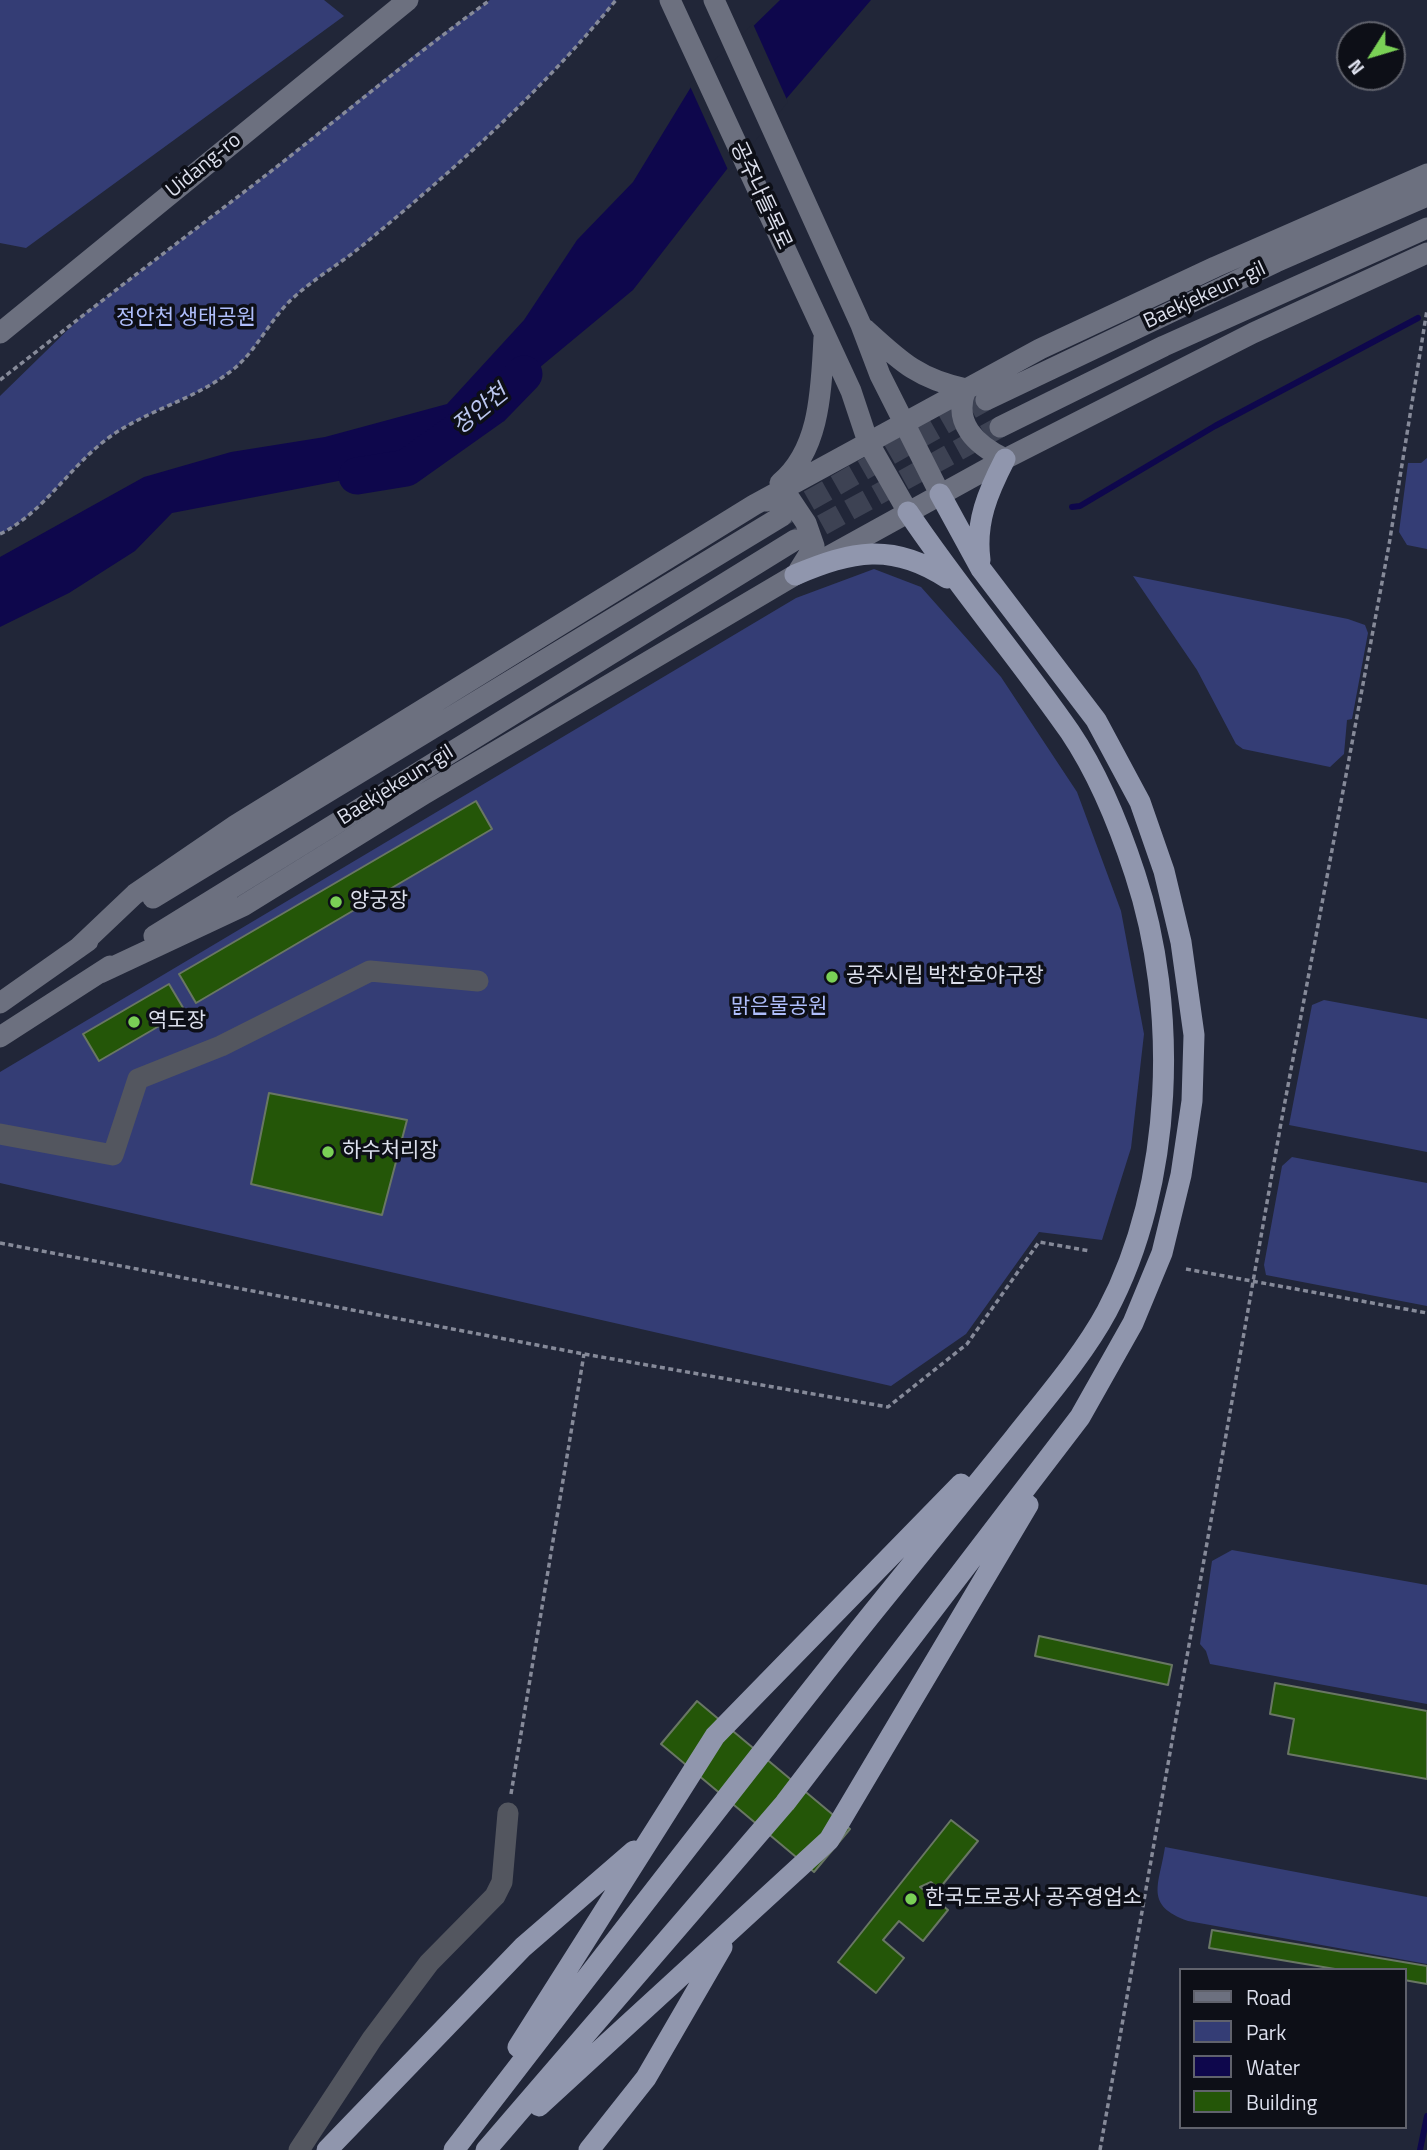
<!DOCTYPE html>
<html>
<head>
<meta charset="utf-8">
<style>
	body { margin:0 }
	#map { position:relative; width:1427px; height:2150px; overflow:hidden; background:#212638; font-family:"Titillium Web",sans-serif }
	canvas { display:block }
	.legend { position:absolute; left:1179px; top:1968px; width:228px; height:161px; box-sizing:border-box; background:#0d0f17; border:2px solid #60626c; margin:0; padding:9px 12px; list-style:none; font-size:21px; color:#dcdfec }
	.legend li { display:flex; align-items:center; gap:14px; height:35px }
	.legend b { width:35px; border:2px solid #60626c }
	.north { position:absolute; left:1336px; top:21px; width:70px; height:70px; box-sizing:border-box; background:#0d0f17; border:2px solid #60626c; border-radius:50%; rotate:233deg; font-size:19px; font-weight:700; line-height:28px; text-align:center; color:#dcdfec }
	.north::after { content:''; display:block; margin:auto; width:24px; height:32px; background:#7ad156; clip-path:polygon(50% 0,100% 100%,50% 72%,0 100%) }
</style>
</head>
<body>
<div id="map">
<canvas width="1427" height="2150"></canvas>
<ul class="legend">
<li><b style="height:9px;background:#6c707f"></b>Road</li>
<li><b style="height:19px;background:#343d75"></b>Park</li>
<li><b style="height:19px;background:#0e074c"></b>Water</li>
<li><b style="height:19px;background:#245608"></b>Building</li>
</ul>
<div class="north">N</div>
</div>
<script>
const g = document.querySelector('canvas').getContext('2d');
g.lineJoin = 'round';
function paint(path, color) {
  g.fillStyle = color;
  g.fill(path, 'evenodd');
}
function trace(path, color, width, dash) {
  g.strokeStyle = color;
  g.lineWidth = width;
  g.lineCap = dash ? 'butt' : 'round';
  g.setLineDash(dash || []);
  g.stroke(path);
}
function write(font, color, halo, rows, align = 'center') {
  g.font = font + ' "Titillium Web","Noto Sans KR",sans-serif';
  g.lineWidth = 7;
  g.setLineDash([]);
  g.textBaseline = 'middle';
  g.strokeStyle = halo;
  g.fillStyle = color;
  for (const [text, x, y, turn = 0] of rows) {
    g.save();
    g.translate(x, y);
    g.rotate((+turn || 0) * Math.PI / 180);
    g.textAlign = isNaN(turn) ? turn : align;
    if (halo) g.strokeText(text, 0, 0);
    g.fillText(text, 0, 0);
    g.restore();
  }
}
const green = new Path2D(`
	M0 0H324L344 16 26 248 0 243Z
	M490 0H616C544 89 457 167 369 240 345 261 317 276 293 298 271 318 258 348 236 367 198 399 149 409 111 436 70 465 45 512 0 534V396L83 315 248 189 423 48Z
	M1427 458V549L1407 545 1399 532 1408 463H1421Z
	M874 569 921 587 1001 677 1077 792 1121 911 1144 1034 1131 1148 1102 1240 1039 1232 966 1334 891 1386 0 1183V1072L796 598Z
	M1133 576 1348 619 1365 625 1368 633 1352 719 1347 720 1344 754 1330 767 1243 749 1236 744 1197 670Z
	M1324 1000 1427 1019V1152L1289 1125 1312 1005Z
	M1292 1157 1427 1183V1306L1266 1275 1264 1265 1282 1166Z
	M1232 1550 1427 1585V1704L1210 1664 1206 1651 1200 1644 1212 1561Z
	M1165 1847 1427 1897V1964L1188 1921C1144 1905 1159 1886 1165 1847Z`);
const water = new Path2D(`
	M780 0H871L738 155 633 290 492 407 406 468 172 513 135 551 69 593 0 627V557L144 477 231 452 325 437 447 404 524 320 577 240 633 182 691 87Z`);
const pier = new Path2D(`
	M753 24 788 102 729 172 689 84Z`);
const stream = new Path2D(`
	M1072 507 1080 506 1215 426 1418 318
	M1420 2150 1427 2116`);
const river = new Path2D(`
	M357 476 406 468 492 407 524 374`);
const building = new Path2D(`
	M476 801 492 829 196 1003 179 974Z
	M169 984 185 1011 99 1061 83 1034Z
	M269 1093 407 1120 382 1215 251 1184Z
	M1039 1636 1172 1665 1168 1685 1035 1656Z
	M1275 1683 1427 1711V1779L1288 1754 1294 1719 1270 1714Z
	M697 1701 850 1829 814 1872 661 1744Z
	M951 1820 978 1841 939 1889 931 1882 920 1887 948 1910 923 1941 899 1921 883 1940 904 1958 876 1993 838 1962Z
	M1212 1930 1427 1966V1984L1404 1980V1970H1341L1209 1948Z`);
const secondaryTunnel = new Path2D(`
	M782 516 986 400
	M795 540 1000 427`);
const path = new Path2D(`
	M0 380C82 316 165 252 248 189 329 127 407 60 490 0
	M0 534C45 512 70 465 111 436 149 409 198 399 236 367 258 348 271 318 293 298 317 276 345 261 369 240 457 167 544 89 616 0
	M0 1243 584 1354 888 1407 967 1344 1039 1242 1090 1251
	M1186 1269 1427 1313
	M511 1794 584 1354
	M1100 2150 1281 1123 1389 545 1427 310`);
const street = new Path2D(`
	M0 1134 113 1155 138 1079 221 1046 370 971 478 981
	M299 2150 372 2039 429 1963 495 1896 502 1882 508 1813`);
const secondary = new Path2D(`
	M670 0 851 391 868 442 908 512
	M714 0 861 325 880 375 940 494
	M865 329C900 361 918 379 966 389 952 423 976 445 1005 459
	M0 333 408 0
	M986 400 1276 262 1427 196
	M1000 427 1164 346 1427 228
	M780 483C821 449 821 388 824 338
	M766 501 781 496 790 499 806 523 814 546 799 570
	M153 898 782 516
	M154 936 795 540
	M77 949 135 894 236 825 754 505 1040 349 1215 267 1427 174
	M100 973 243 906 424 794 795 575 1005 459 1253 333 1427 253
	M0 1003 88 941
	M0 1037 110 966`);
const highway = new Path2D(`
	M980 560C975 522 988 492 1005 459
	M795 575C852 551 892 542 947 578
	M518 2047 715 1736 961 1484
	M539 2106 829 1840 1028 1505
	M327 2150 523 1947 634 1851
	M454 2150C593 1970 731 1789 874 1611 921 1553 968 1495 1015 1437 1046 1398 1084 1354 1107 1311 1174 1185 1179 1007 1135 874 1119 825 1099 775 1070 732 1018 657 959 588 908 512
	M486 2150 785 1803 1080 1417 1133 1323 1162 1253 1181 1175 1192 1101 1194 1035 1181 942 1164 871 1140 802 1096 720 981 569 940 494
	M589 2150 646 2078 722 1947`);
const markers = [
	[336,902,7,"#7ad156"],
	[832,977,7,"#7ad156"],
	[134,1022,7,"#7ad156"],
	[328,1152,7,"#7ad156"],
	[911,1899,7,"#7ad156"]
];
const streetNames = [
	["Uidang-ro",204,166,-39],
	["공주나들목로",760,196,65],
	["Baekjekeun-gil",1205,296,-25],
	["Baekjekeun-gil",396,786,-32]
];
const parkNames = [
	["정안천 생태공원",186,319],
	["맑은물공원",779,1008]
];
const poiNames = [
	["양궁장",350,902],
	["공주시립 박찬호야구장",846,977],
	["역도장",148,1022],
	["하수처리장",342,1152],
	["한국도로공사 공주영업소",925,1899]
];
const waterNames = [
	["정안천",481,411,-39]
];
paint(green, '#343d75');
paint(water, '#0e074c');
paint(pier, '#212638');
trace(stream, '#0e074c', 6);
trace(river, '#0e074c', 37);
paint(building, '#245608');
trace(building, '#697764', 2);
trace(secondaryTunnel, '#3d4253', 21, [21, 10]);
trace(path, '#868a99', 3.5, [5, 3.5]);
trace(street, '#53565f', 21);
trace(secondary, '#6c707f', 21);
trace(highway, '#9096ad', 21);
for (const [x, y, r, color] of markers) {
  const dot = new Path2D();
  dot.arc(x, y, r, 0, 2 * Math.PI);
  g.fillStyle = color;
  g.fill(dot);
  trace(dot, '#0d0f17', 2.5);
}
write('21px', '#dcdfec', '#0d0f17', streetNames);
write('21px', '#afbefb', '#0d0f17', parkNames);
write('21px', '#dcdfec', '#0d0f17', poiNames, 'left');
write('italic 23px', '#bbc6ef', '#0d0f17', waterNames);
</script>
</body>
</html>
